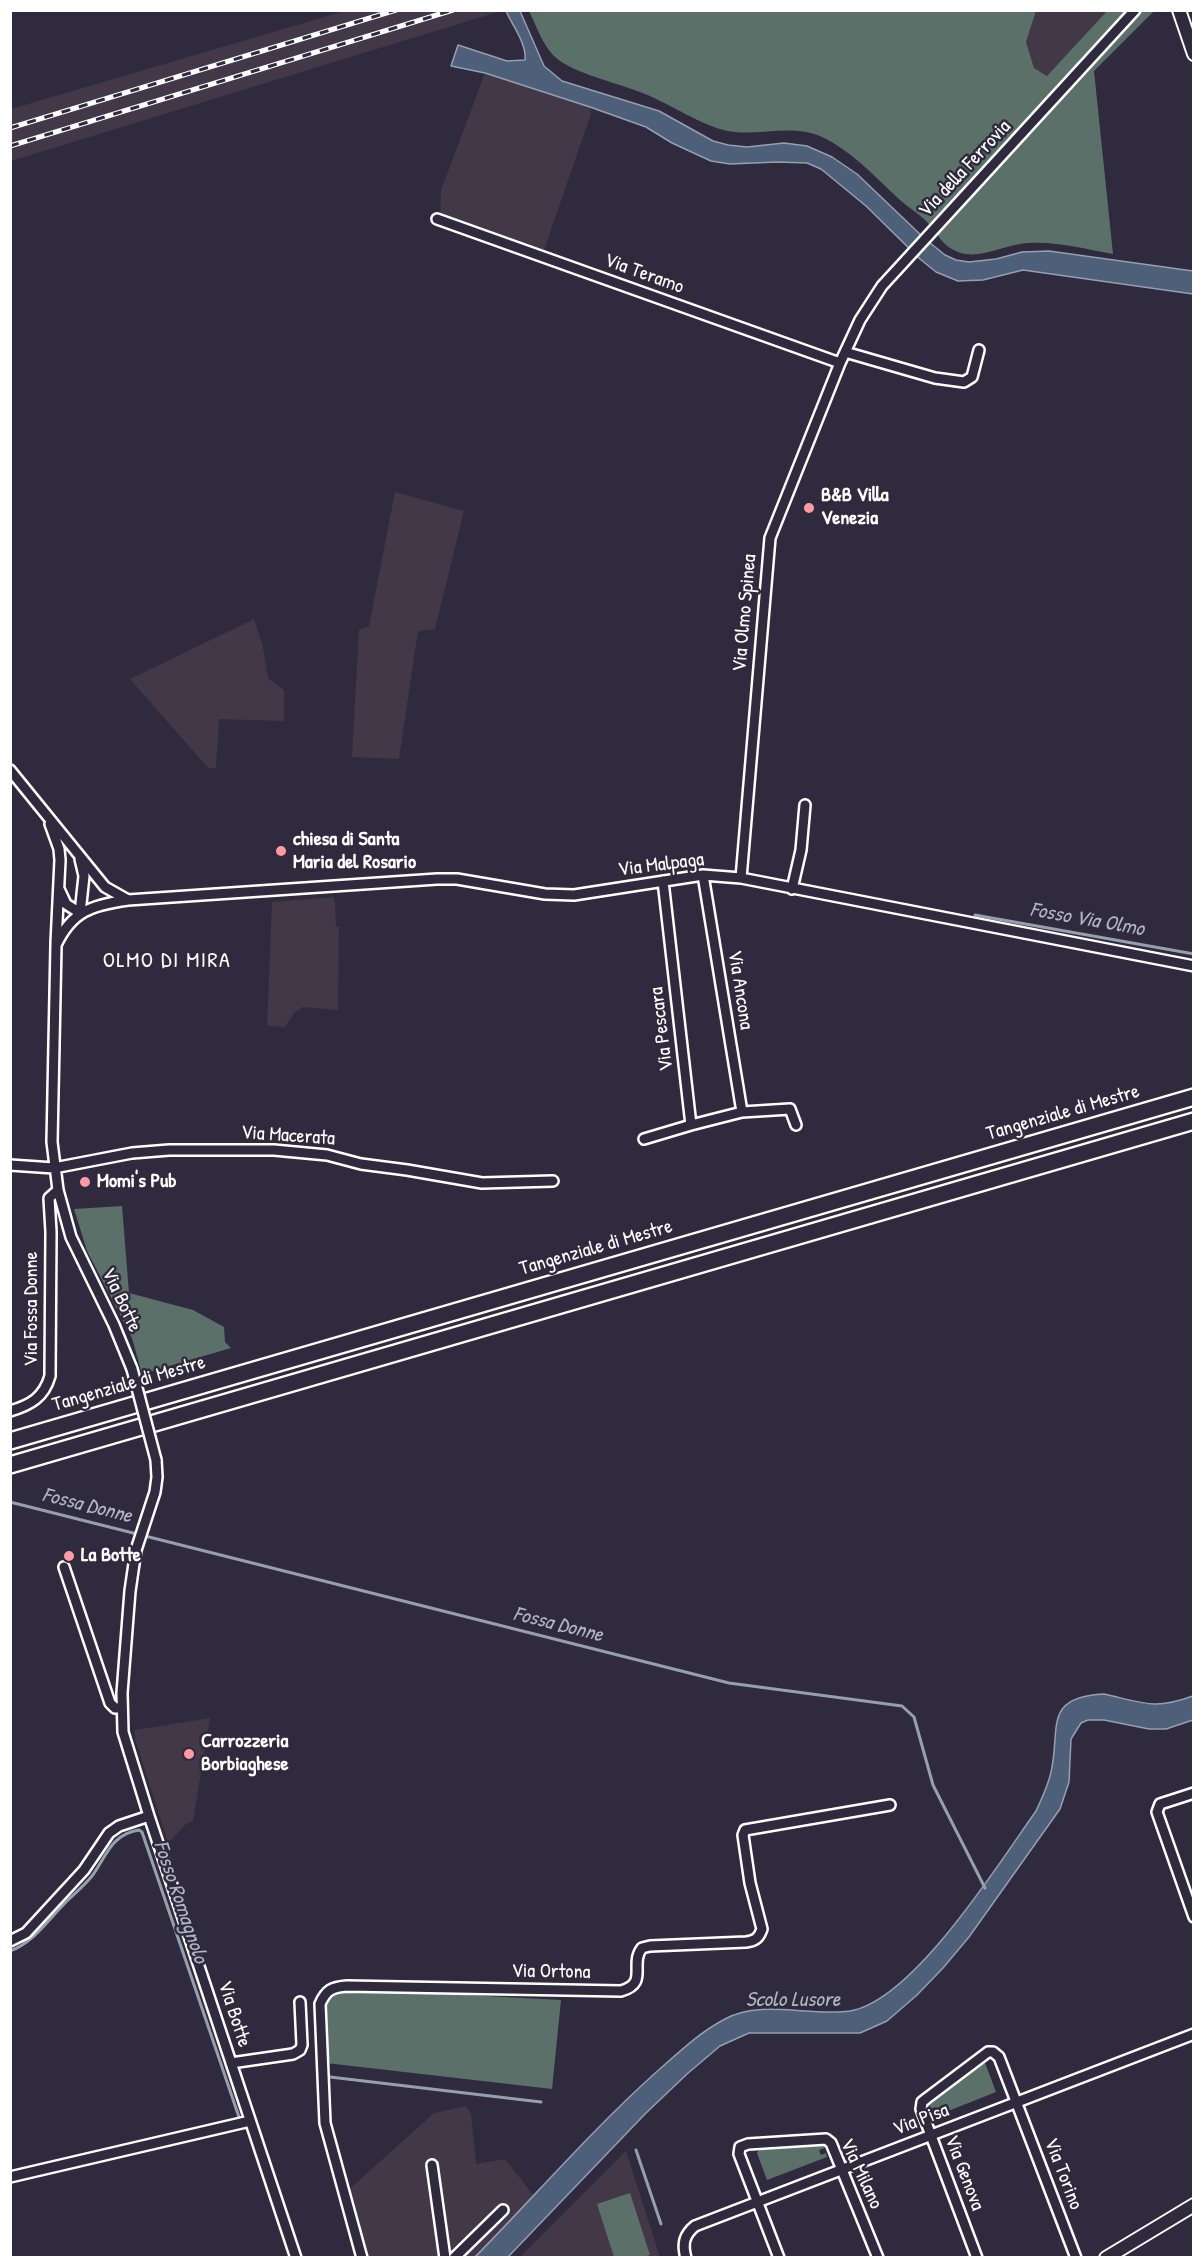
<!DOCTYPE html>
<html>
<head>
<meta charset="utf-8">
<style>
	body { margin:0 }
	#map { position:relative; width:1204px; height:2268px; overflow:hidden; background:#2f2a3d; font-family:"Patrick Hand",sans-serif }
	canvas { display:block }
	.frame { position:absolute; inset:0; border:12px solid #fff; pointer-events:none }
</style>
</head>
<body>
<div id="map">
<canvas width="1204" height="2268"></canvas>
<div class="frame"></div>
</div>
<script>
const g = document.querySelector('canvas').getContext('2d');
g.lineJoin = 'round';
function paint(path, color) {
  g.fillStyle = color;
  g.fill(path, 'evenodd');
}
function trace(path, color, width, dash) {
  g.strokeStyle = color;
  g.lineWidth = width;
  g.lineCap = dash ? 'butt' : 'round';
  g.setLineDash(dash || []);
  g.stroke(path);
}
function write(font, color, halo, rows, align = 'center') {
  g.font = font + ' "Patrick Hand",sans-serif';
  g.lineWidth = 5;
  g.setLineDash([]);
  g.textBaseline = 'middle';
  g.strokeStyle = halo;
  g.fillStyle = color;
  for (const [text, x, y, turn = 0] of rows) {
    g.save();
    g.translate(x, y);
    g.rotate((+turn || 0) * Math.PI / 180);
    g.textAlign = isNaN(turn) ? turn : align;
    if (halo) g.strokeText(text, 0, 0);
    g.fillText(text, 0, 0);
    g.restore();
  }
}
const built = new Path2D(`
	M348 10 501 11 11 161V109Z
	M1036 11H1107L1048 76 1034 68 1026 42Z
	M485 73 590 107 591 114 544 250 506 237 440 223 441 190Z
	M395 492 464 511 435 629 418 631 399 759 352 757 359 630 369 626Z
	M254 619 263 647 268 678 284 690V721L219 719 216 768H208L130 679Z
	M333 897 335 902 336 927H339L338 1010 303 1007 294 1013 285 1027 267 1026 272 902Z
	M210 1718 193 1821 187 1823 168 1843 135 1739V1730Z
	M466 2106 471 2114 476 2164 505 2159 534 2196 475 2257 357 2258 347 2220 344 2194 434 2113Z
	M626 2151 660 2257H520Z`);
const green = new Path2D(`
	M529 11H1036L1026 42 1034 68 1047 76 1107 11H1154L1094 71 1113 254C1086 249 1056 241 1028 243 1006 244 982 259 961 253 942 247 940 236 928 223 920 214 909 208 900 200 876 178 852 151 822 137 791 123 759 137 728 131 702 126 670 104 645 94 618 83 583 76 560 61 544 50 537 27 529 11Z
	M122 1206 129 1293 193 1310 224 1327 225 1342 231 1348 142 1374 132 1338 87 1251 74 1209Z
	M335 1988 561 2000 552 2089 326 2063 325 1991Z
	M983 2063H985L996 2092 933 2117 932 2114 937 2112 935 2107 931 2109 929 2105Z
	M823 2145 825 2148 819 2150 821 2155 826 2153 827 2157 767 2180 757 2153 759 2150Z
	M630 2193 650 2255 642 2257H614L597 2204Z`);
const water = new Path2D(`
	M506 11H520L544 66 562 81 659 111 713 141 728 145 747 147 784 143 807 146 832 157 857 174 924 238 945 255 956 260 969 262 996 259 1022 252 1049 251 1193 271V294L1023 270 983 280 958 281 936 272 920 259 866 206 821 169 807 163 777 162 730 164 711 161 672 143 646 127 590 107 485 73 451 66 458 45 507 61 525 60C527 44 512 25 506 11Z
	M1104 1694C1144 1703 1154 1710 1193 1696V1720L1166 1729H1149L1104 1720H1088L1081 1723 1071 1739 1069 1782 1060 1809 969 1937 943 1968 917 1995 887 2021 860 2033H749L720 2046 687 2074 645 2114 508 2257H475C534 2197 590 2132 653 2075 676 2055 698 2033 725 2019 762 1999 810 2017 850 2011 913 2001 999 1863 1036 1811 1042 1798 1048 1786 1051 1772 1061 1729 1042 1697 1104 1694Z`);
const stream = new Path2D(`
	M975 915 1194 954
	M10 1502 729 1683 902 1706 914 1717 933 1785 985 1888
	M10 1951C34 1942 48 1920 66 1902 74 1894 84 1886 92 1876 106 1857 111 1834 139 1830L142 1832 240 2120
	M330 2077 541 2102
	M636 2150 661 2224`);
const minor = new Path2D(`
	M437 219 840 363
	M845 352 935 378 964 382 972 377 979 350
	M10 770 105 887 128 900
	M50 824 59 849 60 860 56 943
	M80 859 84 876 80 913
	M703 875 742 1112 790 1109 796 1125
	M741 878 770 538 840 363 860 320 882 286 1135 10
	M59 889 66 904 80 913
	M792 889 801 850 805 805
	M691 1125 742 1112
	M644 1139 691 1125 663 881
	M10 1165 54 1168 132 1153 169 1150H274L327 1155 361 1164 407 1170 482 1183 553 1181
	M132 1369 114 1325 71 1237 58 1190 52 1142 56 945C72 911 92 905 128 900L437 879H457L545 894 574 895 703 875 741 878 1194 966
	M10 1411C31 1405 44 1397 50 1376L51 1232 49 1198 58 1190
	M156 1460 157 1477 155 1492 136 1550 130 1591 122 1693 123 1732 149 1816 296 2258
	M64 1567 110 1703 115 1708H121
	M1194 1793 1160 1804 1157 1812 1194 1917
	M10 1941 26 1933 84 1870 109 1833 119 1826 149 1816
	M231 2063 293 2054 300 2050 302 2045 300 2002
	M432 2165 445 2258
	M10 2177 250 2121
	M362 2258 325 2123 320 2004C326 1990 332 1987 347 1986L621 1991C649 1983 629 1965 642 1948L650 1946 746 1942C755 1941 759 1938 762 1929L750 1883 743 1835 745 1830 890 1805
	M454 2258 503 2210
	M686 2258C682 2244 684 2235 695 2226L1194 2034
	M779 2258 739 2154 740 2147 748 2144 826 2139 831 2143 878 2258
	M977 2258 921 2109 922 2102 927 2098 988 2052H993L999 2057 1076 2258`);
const major = new Path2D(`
	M1179 10 1194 54
	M1106 2258 1194 2205`);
const highway = new Path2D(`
	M10 1441 1194 1097
	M10 1465 1194 1121`);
const rail = new Path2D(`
	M10 128 396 10
	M10 146 453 10`);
const minorBridge = new Path2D(`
	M132 1369 156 1460`);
const markers = [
	[809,508,6,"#ff9aa2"],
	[281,851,6,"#ff9aa2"],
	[85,1182,6,"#ff9aa2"],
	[69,1556,6,"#ff9aa2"],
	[189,1754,6,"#ff9aa2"]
];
const streetNames = [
	["Via della Ferrovia",965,169,-47],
	["Via Teramo",644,274,20],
	["Via Olmo Spinea",745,613,-85],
	["Via Malpaga",661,865,-7],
	["Via Ancona",740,990,81],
	["Via Pescara",662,1029,-97],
	["Tangenziale di Mestre",1063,1113,-16],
	["Via Macerata",288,1136,4],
	["Tangenziale di Mestre",596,1248,-16],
	["Via Botte",121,1300,65],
	["Via Fossa Donne",32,1309,-90],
	["Tangenziale di Mestre",129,1384,-16],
	["Via Ortona",551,1972,1],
	["Via Botte",234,2014,72],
	["Via Pisa",921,2120,-21],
	["Via Genova",964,2173,69],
	["Via Milano",861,2174,65],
	["Via Torino",1063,2174,69]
];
const poiNames = [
	["B&B Villa",821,496],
	["Venezia",821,519],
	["chiesa di Santa",293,840],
	["Maria del Rosario",293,863],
	["Momi's Pub",97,1182],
	["La Botte",81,1556],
	["Carrozzeria",201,1742],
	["Borbiaghese",201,1765]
];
const waterNames = [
	["Fosso Via Olmo",1087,920,10],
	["Fossa Donne",87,1506,14],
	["Fossa Donne",558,1625,14],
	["Fosso Romagnolo",180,1902,71],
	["Scolo Lusore",793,2000]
];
const quarterNames = [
	["OLMO DI MIRA",167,961]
];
paint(built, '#423847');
paint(green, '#5b7069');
paint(water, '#4e6079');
trace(water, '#95a0af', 1.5);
trace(stream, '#95a0af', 3);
trace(minor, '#fff', 14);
trace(major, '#fff', 16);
trace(highway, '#fff', 20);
trace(minor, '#2f2a3d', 9);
trace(major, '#2f2a3d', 12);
trace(highway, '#2f2a3d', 15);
trace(rail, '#fff', 5);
trace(rail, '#2f2a3d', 3, [9]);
trace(minorBridge, '#fff', 14, []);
trace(minorBridge, '#2f2a3d', 9);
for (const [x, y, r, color] of markers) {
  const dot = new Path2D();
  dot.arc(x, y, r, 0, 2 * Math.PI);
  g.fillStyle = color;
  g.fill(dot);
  trace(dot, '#2f2a3d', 2);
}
write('20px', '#fff', '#2f2a3d', streetNames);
write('bold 20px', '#fff', '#2f2a3d', poiNames, 'left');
write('italic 21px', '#afb7c3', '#2f2a3d', waterNames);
g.letterSpacing = '1.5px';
write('22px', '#fff', '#2f2a3d', quarterNames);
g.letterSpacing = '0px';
</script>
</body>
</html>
